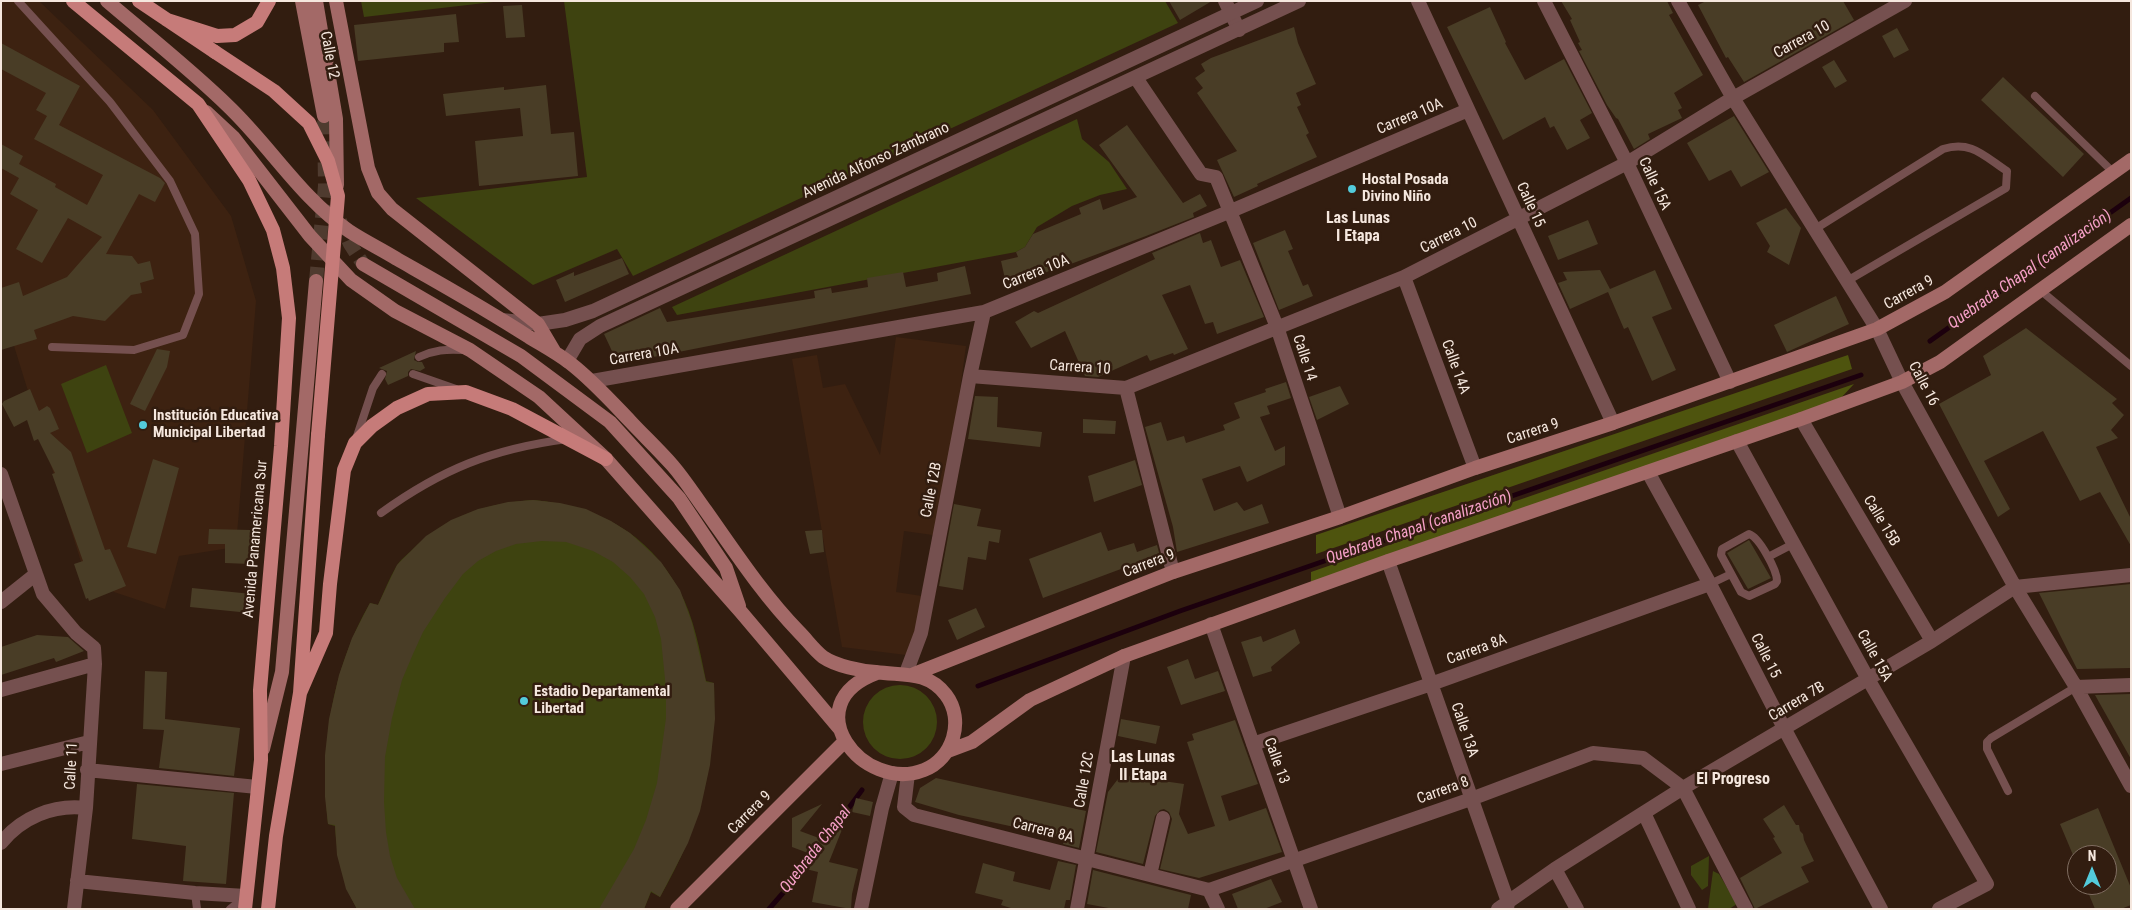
<!DOCTYPE html>
<html>
<head>
<meta charset="utf-8">
<style>
	body { margin:0 }
	#map { position:relative; width:2132px; height:910px; overflow:hidden; background:#321d10; font-family:"Roboto Condensed",sans-serif }
	canvas { display:block }
	.frame { position:absolute; inset:0; border:2px solid #f5e7de; pointer-events:none }
	.north { position:absolute; left:2067px; top:845px; width:50px; height:50px; box-sizing:border-box; background:#321d10; border:1px solid #806e62; border-radius:50%; rotate:0deg; font-size:14px; font-weight:700; line-height:20px; text-align:center; color:#f5e7de }
	.north::after { content:''; display:block; margin:auto; width:18px; height:22px; background:#53cbdb; clip-path:polygon(50% 0,100% 100%,50% 72%,0 100%) }
</style>
</head>
<body>
<div id="map">
<canvas width="2132" height="910"></canvas>
<div class="frame"></div>
<div class="north">N</div>
</div>
<script>
const g = document.querySelector('canvas').getContext('2d');
g.lineJoin = 'round';
function paint(path, color) {
  g.fillStyle = color;
  g.fill(path, 'evenodd');
}
function trace(path, color, width, dash) {
  g.strokeStyle = color;
  g.lineWidth = width;
  g.lineCap = dash ? 'butt' : 'round';
  g.setLineDash(dash || []);
  g.stroke(path);
}
function write(font, color, halo, rows, align = 'center') {
  g.font = font + ' "Roboto Condensed",sans-serif';
  g.lineWidth = 5;
  g.setLineDash([]);
  g.textBaseline = 'middle';
  g.strokeStyle = halo;
  g.fillStyle = color;
  for (const [text, x, y, turn = 0] of rows) {
    g.save();
    g.translate(x, y);
    g.rotate((+turn || 0) * Math.PI / 180);
    g.textAlign = isNaN(turn) ? turn : align;
    if (halo) g.strokeText(text, 0, 0);
    g.fillText(text, 0, 0);
    g.restore();
  }
}
const built = new Path2D(`
	M1 1H39L153 110 231 216 256 301 236 547 179 556 165 609 114 592 86 578 1 304Z
	M896 337 966 346 940 536 904 531 896 592 922 596 914 656 842 647 792 359 817 355 823 388 845 384 880 455Z`);
const green = new Path2D(`
	M361 1H502L364 17Z
	M564 1H1165L1178 23 633 276 617 249 533 285 416 198 587 177Z
	M1077 119 1082 139 1109 162 1127 189 1100 195 1072 206 1037 227 1025 247 1016 252 677 315 672 307Z
	M106 365 132 433 87 453 61 384Z
	M533 500C596 506 648 532 679 590 694 617 700 651 706 681L714 683C716 765 701 826 660 897L651 892 644 909H357C342 882 337 856 335 826L328 824C320 747 331 671 370 603L378 605C384 592 389 579 396 567 400 560 407 555 412 550 445 517 486 503 533 500Z
	M863 722a37 37 0 1 1 74 0a37 37 0 1 1-74 0Z
	M1709 856 1708 886 1702 890 1691 875V866Z
	M1713 871 1719 874 1737 904 1729 909H1708Z`);
const forest = new Path2D(`
	M1848 355 1852 369 1316 554V535Z
	M1854 384 1840 399 1311 583V572Z`);
const stream = new Path2D(`
	M1930 341 2131 198
	M978 686 1180 611 1861 375
	M769 909 804 869 862 790`);
const building = new Path2D(`
	M1169 1H1212L1180 20Z
	M1561 1H1667L1673 13 1669 15 1703 75 1674 93 1682 108 1678 110 1682 118 1648 134 1650 139 1634 149 1618 119 1616 118 1607 105 1579 51 1582 50 1578 43 1580 42 1570 20 1572 19Z
	M1706 1H1843L1854 20 1744 82 1728 57 1726 58 1698 5Z
	M522 5 525 37 506 38 503 6Z
	M1490 7 1506 42 1505 43 1525 80 1564 59 1592 113 1580 120 1590 138 1567 150 1554 126 1550 128 1545 117 1503 140 1447 27Z
	M456 14 459 42 444 43V52L358 61 354 25Z
	M1294 27 1298 43 1316 84 1296 93 1301 105 1297 107 1309 133 1306 135 1317 157 1257 184 1258 186 1234 197 1217 160 1237 151 1197 93 1203 88 1195 78 1205 71 1201 64 1211 58Z
	M1897 28 1909 50 1894 58 1882 36Z
	M1 43 80 86 59 125 160 178 165 183 155 202 139 194 106 254 132 256 138 264 150 261 154 279 140 283 142 293 131 295 105 321 73 316 34 330 37 339 1 350V288L19 282 23 296 67 277 102 237 68 218 42 263 16 249 38 210 10 194 19 178 1 168V144L23 156 19 164 56 184 55 187 87 205 103 175 34 139 47 116 36 110 46 93 1 69Z
	M1834 60 1847 81 1835 88 1822 67Z
	M2003 77 2084 154 2063 177 1981 100Z
	M546 85 551 134 574 132 578 176 479 186 475 141 523 136 520 108 446 116 443 94 504 87V90Z
	M1734 116 1769 172 1741 187 1731 170 1709 181 1687 143Z
	M1127 125 1183 203 1200 194 1207 206 1193 213 1194 217 1146 236 1060 268 1059 266 1023 284 1007 288 1001 261 1018 257 1016 252 1025 247 1033 234 1081 214 1079 208 1100 199 1103 210 1137 197 1099 145Z
	M1786 208 1801 228 1789 265 1767 252 1770 246 1756 223Z
	M1588 220 1598 244 1558 260 1548 236Z
	M1285 230 1293 249 1288 251 1303 286 1308 284 1313 296 1279 310 1253 243Z
	M1200 233 1203 243 1211 240 1221 267 1240 260 1264 317 1217 334 1213 322 1205 324 1190 285 1162 295 1188 349 1174 355 1173 353 1150 361 1147 355 1098 377 1085 376 1065 331 1031 348 1015 322 1034 311 1038 313 1155 259 1152 253Z
	M622 258 629 274 565 302 556 280 574 272V276Z
	M965 266 971 294 618 364 604 334 660 308 667 322 815 298 814 291 831 288 832 293 868 287 867 278 903 272 906 287 938 281 937 273Z
	M1600 270 1610 289 1655 270 1672 309 1652 317 1676 370 1652 381 1628 327 1624 329 1608 292 1570 309 1558 283 1567 280 1563 272Z
	M1836 296 1849 324 1787 352 1774 325Z
	M2026 328 2117 399 2112 403 2124 415 2111 430 2118 438 2096 447 2131 519V546L2100 492 2080 501 2043 431 1984 461 2010 509 1998 517 1939 404 1991 375 1983 356Z
	M157 349 170 351 167 367 145 411 130 404Z
	M416 351 414 360 418 362H422L425 368 420 371 411 369 408 372V376L388 385 385 379 387 371 379 368Z
	M1286 382 1291 398 1267 406 1270 414 1260 417 1275 451 1285 446V465L1247 482 1240 466 1202 479 1214 511 1237 502 1244 511 1262 504 1269 523 1177 552 1173 527 1145 427 1161 422 1167 441 1184 436 1186 443 1225 430 1223 425 1240 418 1234 403 1266 392 1265 389Z
	M1340 386 1349 404 1317 420 1309 397Z
	M30 389 39 411 47 406 50 408 59 429 50 433 71 452 105 550 110 549 126 586 89 601 88 598 86 599 74 564 83 561 52 474 55 473 38 439 34 441 27 420 14 427 2 404 4 401Z
	M975 396 998 397 997 427 1042 432 1040 447 968 439Z
	M1083 419 1116 421 1115 434 1083 433Z
	M153 459 179 468 156 554 127 547Z
	M1135 460 1142 485 1094 502 1088 476Z
	M533 500 560 503 586 509 611 521 630 533 661 562 680 590 692 623 706 682 714 683 715 719 710 765 700 811 688 843 660 897 651 891 644 909H599L634 849 646 820 657 783 666 718V689L661 639 655 617 644 594 630 577 613 562 593 551 566 542 542 541 516 544 496 551 478 561 463 574 445 598 423 632 413 654 402 680 392 718 385 757 384 802 386 832 390 856 397 878 415 909H357L346 889 337 855 335 825 328 824 325 797V755L329 719 339 675 352 638 370 603 378 605 397 565 426 536 451 520 478 509 508 502Z
	M954 504 981 509 977 526 1001 530 999 543 989 541 986 560 968 557 963 590 939 586Z
	M209 529 251 530 250 564 225 563V544H208Z
	M822 530 824 552 810 554 805 531Z
	M1101 532 1108 551 1134 543 1137 552 1157 545 1161 560 1131 571 1129 566 1043 598 1029 559Z
	M1749 540 1771 578 1748 589 1727 553Z
	M2131 584V668L2077 669 2039 593Z
	M192 588 252 594 250 613 190 607Z
	M976 608 985 627 957 640 948 620Z
	M1295 629 1300 643 1271 667 1272 671 1253 677 1241 642 1261 636 1263 642Z
	M37 635 68 637 84 651 56 662 54 658 1 675V647Z
	M1188 659 1195 679 1218 671 1225 691 1181 705 1167 667Z
	M145 671 167 672 165 719 240 728 234 776 159 768 164 730 143 729Z
	M2131 694V759L2095 695Z
	M1121 719 1160 726 1156 744 1118 736Z
	M1235 720 1258 784 1221 796 1229 821 1266 808 1282 852 1199 878 1160 869 1172 819 1169 812 1164 809 1160 810 1155 816 1143 864 1096 852 1108 792 1121 775 1184 784 1179 814 1188 834 1215 826 1187 742 1194 740 1192 734Z
	M936 778 1086 811 1079 848 1063 844 1065 838 959 815 915 802 920 788Z
	M137 784 234 793 226 884 183 881 186 846 132 839Z
	M856 798 873 802 870 816 852 812Z
	M822 804 800 831 827 841 839 825 843 827 829 862 858 869 852 894 851 909 812 902 818 872 806 869 816 856 792 847V818Z
	M1784 805 1796 825H1799L1800 831 1803 834 1804 840 1814 861 1801 867 1809 882 1755 909 1740 878 1782 853 1773 838 1775 837 1763 819Z
	M2098 808 2131 888V905L2121 909H2095L2085 885H2107V855H2073L2060 824Z
	M1058 861 1076 865 1070 900H1066L1064 909H1014L1001 905 1003 900 975 893 983 863 1015 872 1013 881 1050 890Z
	M1093 870 1191 895 1188 909H1114L1087 904Z
	M1271 879 1282 902 1264 909H1238L1232 894Z`);
const secondaryTunnel = new Path2D(`
	M340 221 350 244 363 264
	M316 281 325 186 324 116`);
const service = new Path2D(`
	M18 1 110 102 170 181 195 234 199 294 183 335 134 350 52 347
	M2035 96 2113 172
	M1815 229 1943 149C1971 140 1984 156 2007 171L2006 188 1847 281
	M2040 290 2131 366
	M419 357C434 350 446 349 463 350
	M413 374 456 389
	M357 436 373 388 382 374
	M381 513C442 469 492 449 567 439
	M1749 534C1759 537 1777 570 1777 581L1775 584 1749 596 1741 592 1721 555 1722 549Z
	M1768 557 1793 544
	M1710 584 1731 574
	M2008 791 1987 749V742L1991 738 2076 687
	M195 893 197 909
	M230 909 246 896`);
const minor = new Path2D(`
	M1225 1 1239 30
	M1418 1 1613 423
	M1544 1 1627 163 1730 382
	M1678 1 1733 98 1877 329 1902 382 2015 587 2076 687 2131 786
	M1136 78 1201 174 1216 177 1277 327 1340 517
	M1404 277 1475 468
	M970 376 1126 388 1404 277 1627 163 1733 98 1905 1
	M592 381 984 312 1231 211 1468 110
	M1126 388 1173 572
	M1801 419 1932 641
	M1737 441 1868 679 1987 884 1939 909
	M1648 472 1710 584 1784 728 1881 909
	M1 474 43 594 76 633 94 648 95 664 86 808 74 909
	M1388 561 1508 902 1507 909
	M1 602 36 574
	M1211 624 1311 909
	M906 673 921 633 970 376 984 312
	M2076 687 2131 685
	M1 690 95 664
	M1253 744 1431 684 1710 584
	M1 764 89 742
	M87 770 257 787
	M908 774 904 807 914 815 1209 890
	M1644 813 1689 909
	M1 843C21 818 53 804 86 808
	M1555 869 1577 909
	M1150 875 1163 818
	M77 881 195 893 246 896
	M1209 890 1471 799 1593 753 1643 758 1683 788 1746 909
	M1209 890 1218 909
	M861 909 882 808 892 773
	M1077 909 1124 656
	M1498 909 1555 869 1683 788 1932 641 2015 587 2131 575`);
const tertiary = new Path2D(`
	M502 320 538 324 565 320 593 311 1257 1
	M567 361 580 339 600 326 1299 1`);
const secondary = new Path2D(`
	M107 1C148 36 190 69 228 106 270 146 301 198 349 231 364 241 381 249 397 259 441 284 486 309 529 337 542 345 557 353 570 363 592 380 610 400 630 421 644 436 659 450 673 466 685 480 695 496 706 511 735 552 763 595 799 632 807 640 814 650 823 657 836 666 861 671 876 672 902 676 927 670 946 695 965 720 953 759 924 770 863 794 793 704 877 673
	M302 1 324 116
	M316 1 336 119 337 185
	M336 1 368 168 378 193 392 209 538 324 554 351
	M206 112 234 138 310 236 351 280 395 311 470 350 539 397 606 459 741 612 839 728
	M363 264 521 356 610 422 679 498 726 568 739 606
	M914 674 1173 572 1340 517 1475 468 1613 423 1877 329 1945 292 2131 160
	M263 749 282 672 316 281
	M948 751 972 742 1030 700 1124 656 1388 561 1801 419 1902 382 1940 362 2131 225
	M677 909 845 741`);
const primary = new Path2D(`
	M73 1 198 104 249 180 273 230 283 268 289 318 281 446 260 690 261 760 245 909
	M139 1 215 52
	M167 20 217 36 235 35 257 22 269 1
	M300 693 326 633 330 584 344 470 355 443 372 426 397 408 428 394 466 392 512 409 606 459
	M268 909 276 836 300 693 318 435`);
const primaryBridge = new Path2D(`
	M215 52 274 91 309 123 328 161 338 196 318 435`);
const markers = [
	[1352,189,5,"#53cbdb"],
	[143,425,5,"#53cbdb"],
	[524,701,5,"#53cbdb"]
];
const streetNames = [
	["Carrera 10",1802,40,-29],
	["Calle 12",329,55,79],
	["Carrera 10A",1410,117,-23],
	["Avenida Alfonso Zambrano",876,161,-25],
	["Calle 15A",1654,184,65],
	["Calle 15",1530,205,65],
	["Carrera 10",1449,236,-27],
	["Carrera 10A",1036,273,-22],
	["Carrera 9",1909,293,-29],
	["Carrera 10A",644,355,-10],
	["Calle 14",1304,358,72],
	["Calle 14A",1455,367,70],
	["Carrera 10",1080,368,4],
	["Calle 16",1923,384,62],
	["Carrera 9",1533,432,-18],
	["Calle 12B",932,490,-79],
	["Calle 15B",1881,521,59],
	["Avenida Panamericana Sur",256,539,-85],
	["Carrera 9",1149,564,-21],
	["Carrera 8A",1477,650,-20],
	["Calle 15",1765,656,63],
	["Calle 15A",1874,656,61],
	["Carrera 7B",1797,702,-31],
	["Calle 13A",1464,730,71],
	["Calle 13",1276,761,70],
	["Calle 11",72,766,-87],
	["Calle 12C",1085,780,-80],
	["Carrera 8",1443,791,-20],
	["Carrera 9",750,813,-45],
	["Carrera 8A",1043,831,14]
];
const poiNames = [
	["Hostal Posada",1362,180],
	["Divino Niño",1362,197],
	["Institución Educativa",153,416],
	["Municipal Libertad",153,433],
	["Estadio Departamental",534,692],
	["Libertad",534,709]
];
const neighbourhoodNames = [
	["Las Lunas",1358,219],
	["I Etapa",1358,237],
	["Las Lunas",1143,758],
	["II Etapa",1143,776],
	["El Progreso",1733,780]
];
const waterNames = [
	["Quebrada Chapal (canalización)",2030,270,-35],
	["Quebrada Chapal (canalización)",1419,528,-19],
	["Quebrada Chapal",816,850,-52]
];
paint(built, '#3d2211');
paint(green, '#3e4310');
paint(forest, '#4e540e');
trace(stream, '#1c000d', 5);
paint(building, '#493d26');
trace(secondaryTunnel, '#4f3b2f', 14, [14, 7]);
trace(service, '#75504f', 8);
trace(minor, '#75504f', 14);
trace(tertiary, '#75504f', 14);
trace(secondary, '#a36967', 14);
trace(primary, '#c67b79', 14);
trace(primaryBridge, '#c67b79', 14);
for (const [x, y, r, color] of markers) {
  const dot = new Path2D();
  dot.arc(x, y, r, 0, 2 * Math.PI);
  g.fillStyle = color;
  g.fill(dot);
  trace(dot, '#321d10', 2);
}
write('15px', '#f5e7de', '#321d10', streetNames);
write('bold 15px', '#f5e7de', '#321d10', poiNames, 'left');
write('bold 16px', '#f5e7de', '#321d10', neighbourhoodNames);
write('italic 16px', '#f6a0c8', '#321d10', waterNames);
</script>
</body>
</html>
